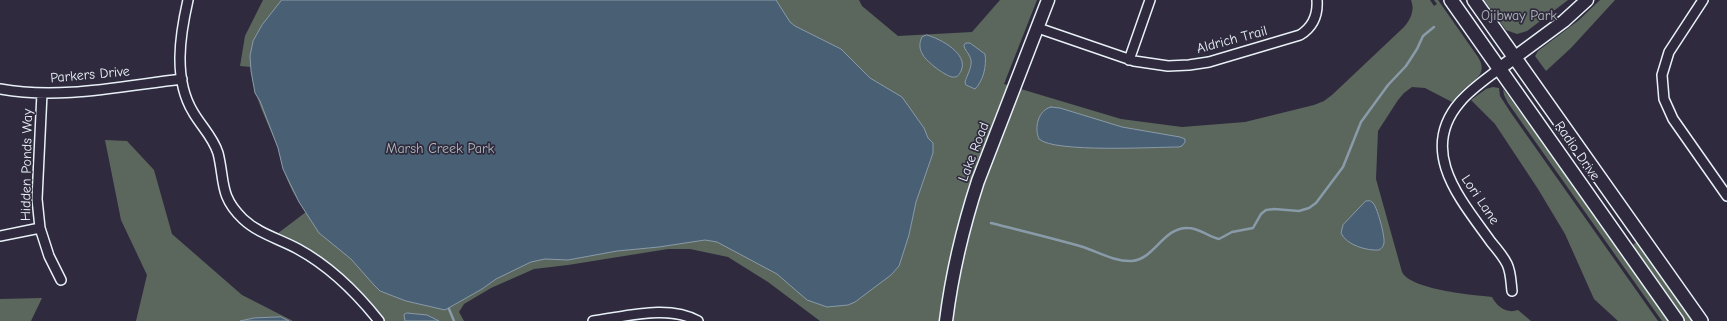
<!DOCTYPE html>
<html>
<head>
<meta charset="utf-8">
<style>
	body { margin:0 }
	canvas { display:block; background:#2f2a3d }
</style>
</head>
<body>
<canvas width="1727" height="321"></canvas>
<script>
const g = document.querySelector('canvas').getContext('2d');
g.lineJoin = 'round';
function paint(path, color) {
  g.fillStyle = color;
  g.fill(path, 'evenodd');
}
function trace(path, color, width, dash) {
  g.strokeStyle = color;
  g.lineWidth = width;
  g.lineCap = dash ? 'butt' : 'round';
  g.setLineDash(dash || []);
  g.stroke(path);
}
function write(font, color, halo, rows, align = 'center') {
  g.font = font + ' "Comic Neue",sans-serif';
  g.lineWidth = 3.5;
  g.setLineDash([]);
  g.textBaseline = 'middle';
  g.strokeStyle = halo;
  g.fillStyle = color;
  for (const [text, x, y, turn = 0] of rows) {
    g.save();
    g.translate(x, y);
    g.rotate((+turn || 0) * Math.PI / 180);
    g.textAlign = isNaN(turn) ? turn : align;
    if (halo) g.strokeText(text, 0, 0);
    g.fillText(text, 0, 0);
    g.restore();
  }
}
const green = new Path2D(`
	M263 0H859L862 6 898 36 972 32 1000 0H1037L1004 84 1121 119 1182 127 1245 122 1314 105 1324 101 1332 95 1404 27C1411 19 1415 10 1411 0H1430L1434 6 1437 4 1434 0H1438L1478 57C1488 74 1476 78 1465 88 1460 92 1456 97 1452 102L1425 88 1412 87 1404 93 1398 100 1378 131 1376 179 1402 272C1411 290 1474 295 1492 297 1497 307 1507 314 1518 310L1531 321H820L768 282 728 257 690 249H668L568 265 534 269 491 288 464 304 459 312 464 321H379L351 287 273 237 306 212C296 199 288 184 283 168 281 162 280 154 278 148 268 122 252 94 251 67L240 66 245 36Z
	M1484 0H1568L1527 31 1517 34 1506 30Z
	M1600 0H1615L1571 48 1546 71 1535 56 1538 51 1579 20Z
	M1493 87 1499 88 1500 96 1511 113 1658 321H1618L1594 299 1565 234 1538 189 1495 124 1471 100 1486 89Z
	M1503 89 1527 121 1668 321H1662L1652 307 1508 103 1504 95Z
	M105 140 127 141 154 170 172 234 242 295 293 321H136L147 275 121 220Z
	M1637 241 1694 321H1685L1632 246Z
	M42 298 31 321H0V299Z`);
const water = new Path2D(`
	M282 0H776L790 22 795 26 841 49 870 78 902 97 924 128 928 138 933 143V153L916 202 909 235 899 266 891 275 855 302 848 305 827 307 807 300 777 274 717 242 705 240 659 247 617 251 568 260 545 259 531 262 496 279 482 289 445 310 406 301 380 291 374 285 351 259 319 233 299 202 283 169 278 148 260 101 255 93 251 71 250 56 253 41 262 25Z
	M927 35C941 39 969 54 961 71 960 73 958 77 955 77 948 79 926 61 923 55 919 49 919 43 922 37Z
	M966 43H970L985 54C987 66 983 81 975 89L966 85 965 82C967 75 974 64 970 57 968 52 965 51 964 46Z
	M1051 107 1060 108 1122 127 1180 137 1185 139V142L1182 146 1179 147C1155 147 1054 153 1039 139 1034 128 1038 110 1051 107Z
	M1366 201C1369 201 1370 200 1372 202 1377 205 1385 236 1384 243 1383 247 1382 248 1379 250 1367 251 1346 245 1341 233L1343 225Z
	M407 313 427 315 439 321H405L404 315Z
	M281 317 289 321H240L254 318Z`);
const stream = new Path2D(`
	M991 223C1022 231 1052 238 1083 247 1098 252 1115 262 1132 261 1155 259 1163 227 1188 228 1200 228 1208 237 1219 239L1232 232 1253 228 1261 214 1266 210 1274 209 1299 211 1309 208 1316 203 1343 167 1361 122 1388 85 1406 66 1417 49 1423 36 1434 27
	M449 309 454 321`);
const minor = new Path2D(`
	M188 0C180 35 173 79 193 112 201 126 213 137 218 153 225 181 219 196 243 219 259 234 280 239 298 249 331 267 356 292 379 321
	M1703 0 1669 52 1662 75 1664 99 1673 119 1727 196
	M1038 28 1134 61 1168 66 1189 65 1209 62 1300 35C1313 27 1318 15 1317 0
	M1129 60 1150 0
	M1499 69C1486 79 1471 89 1460 102 1417 152 1462 201 1491 242 1497 249 1503 256 1507 264 1511 272 1511 283 1512 291
	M0 89C60 100 122 86 182 79
	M42 93 37 199 40 228 49 256 61 280
	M0 236 40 228
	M593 321C625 317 668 304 698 321`);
const tertiary = new Path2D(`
	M1499 69 1564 21 1587 0
	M946 321C952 273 963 227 978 181L1048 0`);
const secondary = new Path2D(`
	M1451 0 1677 321
	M1474 0 1701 321`);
const parkNames = [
	["Ojibway Park",1519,16],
	["Marsh Creek Park",440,149]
];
const streetNames = [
	["Aldrich Trail",1232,40,-15],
	["Parkers Drive",90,75,-5],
	["Radio Drive",1577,151,55],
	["Lake Road",974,152,-69],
	["Hidden Ponds Way",27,165,-89],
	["Lori Lane",1480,200,56]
];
paint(green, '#5b675c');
paint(water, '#496074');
trace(water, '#899aa9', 1);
trace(stream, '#899aa9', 2.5);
trace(minor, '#e8f1f8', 12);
trace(tertiary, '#e8f1f8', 15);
trace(secondary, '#e8f1f8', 16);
trace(minor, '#2f2a3d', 9);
trace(tertiary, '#2f2a3d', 12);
trace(secondary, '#2f2a3d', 13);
write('14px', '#b0baba', '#2f2a3d', parkNames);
write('14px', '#e8f1f8', '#2f2a3d', streetNames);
</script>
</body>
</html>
